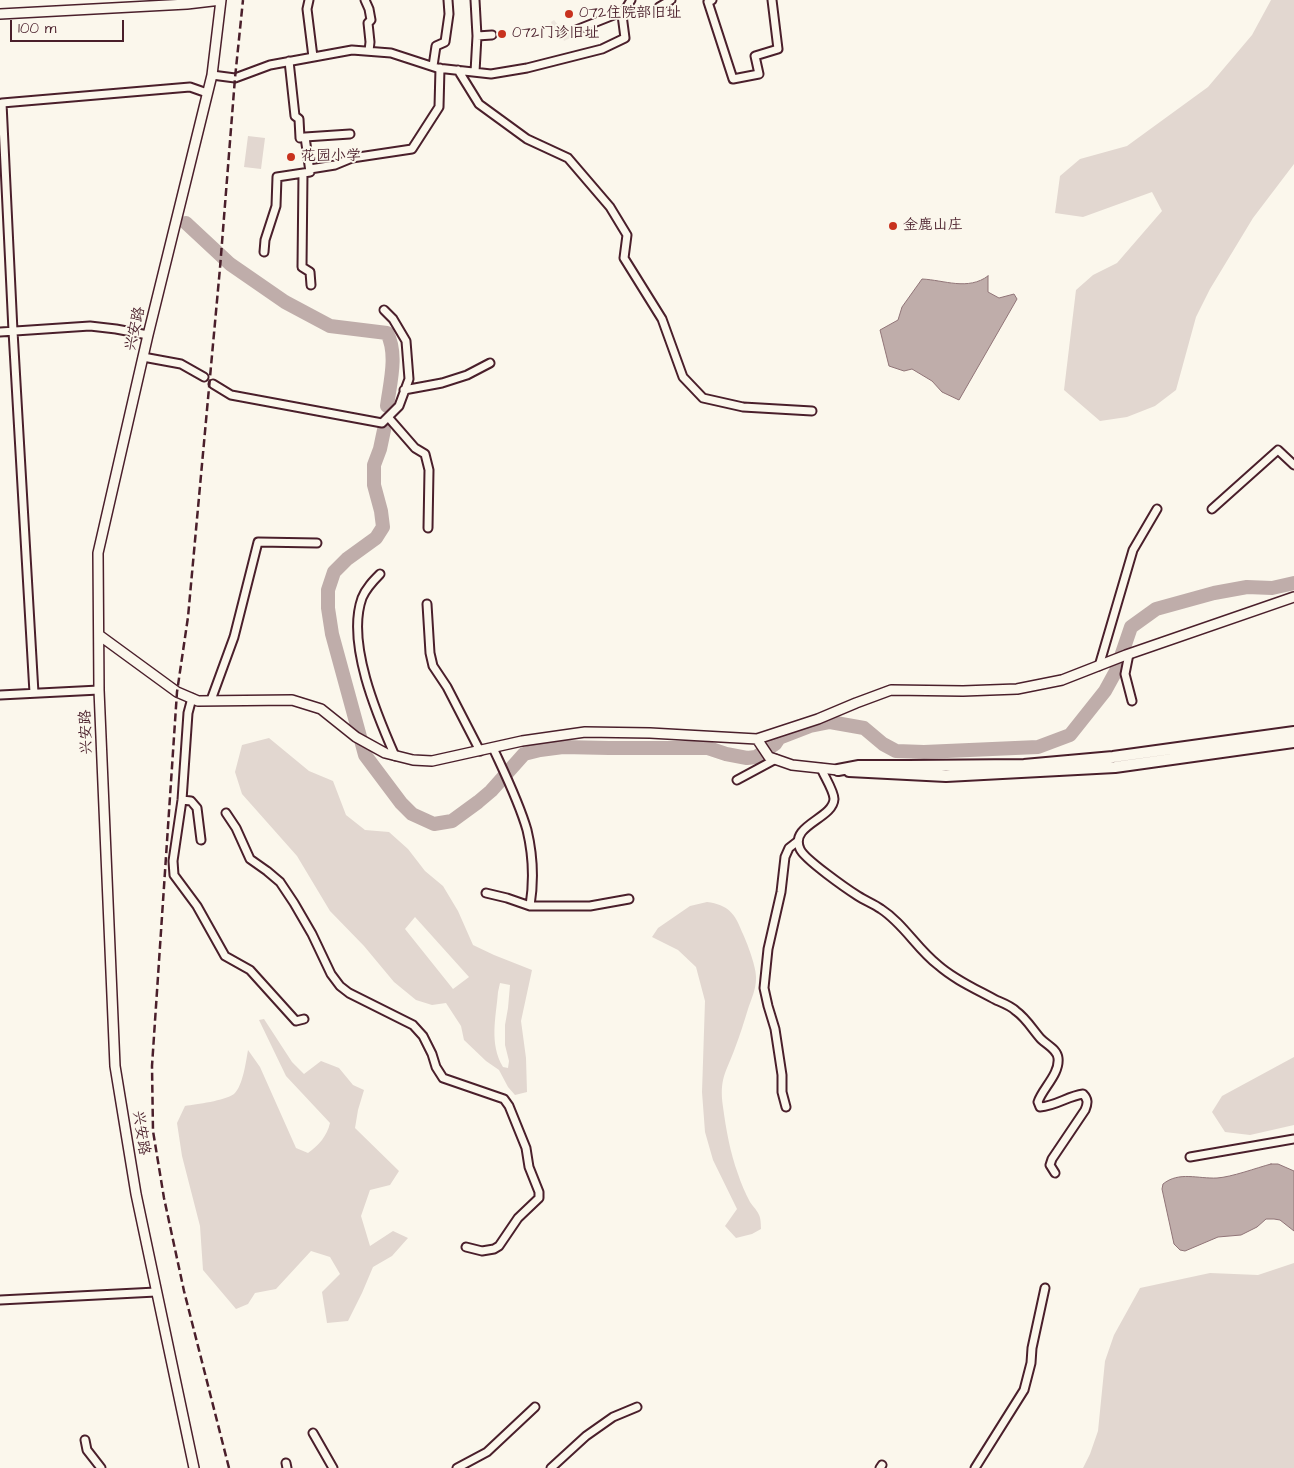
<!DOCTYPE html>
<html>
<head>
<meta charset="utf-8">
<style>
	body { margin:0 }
	#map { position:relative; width:1294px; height:1468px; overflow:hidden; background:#fbf7ec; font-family:"Architects Daughter",sans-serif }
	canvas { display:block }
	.scale { position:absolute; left:10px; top:20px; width:114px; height:22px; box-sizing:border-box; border:2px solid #4a1f2b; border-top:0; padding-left:6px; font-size:15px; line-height:18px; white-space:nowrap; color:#4a1f2b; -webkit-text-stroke:4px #fbf7ec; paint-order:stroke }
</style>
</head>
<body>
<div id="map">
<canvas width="1294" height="1468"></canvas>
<div class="scale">100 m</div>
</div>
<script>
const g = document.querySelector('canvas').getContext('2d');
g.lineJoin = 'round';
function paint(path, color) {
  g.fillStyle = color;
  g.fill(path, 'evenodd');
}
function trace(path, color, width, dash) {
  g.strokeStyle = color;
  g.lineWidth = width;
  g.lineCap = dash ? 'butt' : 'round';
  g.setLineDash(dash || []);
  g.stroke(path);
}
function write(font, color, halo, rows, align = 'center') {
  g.font = font + ' "Architects Daughter","LXGW WenKai TC",sans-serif';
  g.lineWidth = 4;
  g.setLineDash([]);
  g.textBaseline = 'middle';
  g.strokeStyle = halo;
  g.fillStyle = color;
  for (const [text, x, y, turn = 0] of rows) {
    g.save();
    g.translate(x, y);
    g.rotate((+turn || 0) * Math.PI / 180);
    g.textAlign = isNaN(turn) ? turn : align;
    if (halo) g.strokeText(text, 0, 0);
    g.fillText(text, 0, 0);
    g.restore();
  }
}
const built = new Path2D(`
	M554 20 558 25 563 26 565 30 574 25 577 35 564 41 561 34 555 32 551 22Z`);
const green = new Path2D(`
	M1271 0H1294V164L1253 218 1210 289 1196 317 1176 390 1155 406 1127 417 1100 421 1064 390 1076 290 1093 275 1117 263 1162 211 1152 192 1083 217 1055 213 1060 176 1080 159 1127 146 1208 87 1252 35Z
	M248 136 265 138 261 169 244 167Z
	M269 738 309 771 333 781 346 815 365 830 389 832 408 849 425 871 443 886 458 911 473 945 494 955 532 970 521 1021 526 1058 527 1092 515 1095 508 1087 499 1070 486 1061 464 1040 461 1026 446 1003 432 1005 416 1000 394 982 364 946 330 911 297 856 242 794 235 772 242 745ZM415 917 469 977 453 989 405 929ZM500 983 510 985 508 1008 505 1025V1045L509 1061 508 1068 503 1067C489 1043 496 1018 498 992Z
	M707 902C728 905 735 913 742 932 747 942 757 969 756 979 756 989 751 1000 748 1009 744 1022 740 1035 735 1048 726 1073 719 1078 723 1107 726 1129 730 1152 738 1174 741 1183 745 1193 750 1202 758 1213 761 1213 761 1229L752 1234 736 1238 725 1226 737 1209 713 1160 705 1132 702 1092 705 1001 696 967 678 950 652 937 658 928 690 906Z
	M264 1019 292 1062 304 1074 321 1061 339 1068 353 1085 364 1090 358 1110 355 1128 399 1171 390 1185 370 1190 361 1216 370 1246 393 1231 408 1238 392 1256 373 1267 362 1293 348 1321 327 1323 322 1292 340 1274 330 1257 311 1251 276 1289 255 1293 248 1304 236 1309 203 1270 200 1226 182 1156 177 1123 185 1106C197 1104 224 1101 234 1094 243 1086 246 1061 248 1050L260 1067 296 1148 308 1153C319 1145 327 1136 330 1123L286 1076 259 1020Z
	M1294 1057V1125L1250 1135 1225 1132 1212 1112 1222 1096Z
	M1294 1263V1468H1083L1090 1454 1098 1431 1105 1361 1114 1335 1140 1288 1210 1273 1258 1275Z`);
const water = new Path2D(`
	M988 276V292L999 298 1014 294 1017 299 959 400 942 392 932 381 912 369 904 371 889 366 880 330 898 320 902 307 922 279C944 280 968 291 988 276Z
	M1271 1164H1278L1294 1171V1231L1280 1220 1274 1219H1266L1257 1227 1241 1235 1218 1237 1185 1251 1180 1250 1174 1244 1162 1189 1163 1184C1179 1171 1198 1179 1217 1178 1232 1177 1256 1168 1271 1164Z`);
const river = new Path2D(`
	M186 223 230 264 285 302 330 326 387 333C398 354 390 383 387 406
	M384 430 380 449 374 465V485L381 511 383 527 376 538 347 559 334 572 328 590V608L332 634 365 755 401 803 412 814 434 824 452 821 478 802 491 791 524 754 540 750 563 747 609 748H708L726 754 747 758 756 757 775 744 779 738 810 726 830 722 864 728 883 744 896 751 924 752 1038 747 1070 735 1105 691 1116 671 1131 627 1156 609 1214 593 1247 587 1272 588 1294 583`);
const minor = new Path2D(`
	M309 0 307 9 313 57
	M365 0 369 9 371 20 368 23 370 42 369 51
	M475 0 477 36 475 72
	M712 0 708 2 733 79 759 74 755 56 778 49 772 0
	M659 7 671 0
	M576 30 624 11
	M477 36 492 35
	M433 66 436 46 445 42 449 14 448 0
	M458 70 479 104 527 139 568 158 610 207 627 235 624 258 662 319 683 377 703 398 743 407 812 411
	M212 75 235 78 270 65 352 50 391 53 437 68 491 74 527 68 602 49 625 38 622 15 631 0
	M305 137 350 134
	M310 169 335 165 352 158 412 149 439 107 440 68
	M303 173 302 267 310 272 311 285
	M264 252 265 240 276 206 277 177 310 172 305 137 300 138 299 119 295 116 289 61
	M0 332 90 326 116 329 148 335
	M143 357 181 364 204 377
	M213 384 231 395 382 423 399 406 409 379 406 341 393 319 384 310
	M404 390 442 383 467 375 490 363
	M388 417 415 448 425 454 429 470 428 528
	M1212 509 1278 450 1294 465
	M380 574C373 581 366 588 362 598 346 643 377 715 395 756
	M427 604 430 653 433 666 447 687 480 751
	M1129 654 1125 674 1132 701
	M1099 666 1133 550 1157 509
	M34 693 13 331 2 103 190 87 207 93
	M0 695 99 690
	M192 698 188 713 182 800 173 861 174 875 197 906 225 956 250 970 296 1021 304 1019
	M211 700 234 637 258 542 317 543
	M493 748C505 774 519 802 527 830 533 855 534 881 530 906
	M821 768C824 776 834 791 834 799 833 819 789 825 800 849 804 859 847 889 858 896 866 901 874 904 881 909 904 924 917 949 938 965 955 980 976 989 996 1000 1003 1003 1011 1006 1016 1011 1026 1018 1033 1030 1041 1039 1047 1045 1057 1049 1058 1058 1060 1074 1042 1089 1038 1102L1040 1107C1056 1106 1068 1096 1083 1094 1088 1099 1088 1103 1085 1110L1052 1159 1050 1165 1055 1173
	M737 780 776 759
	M182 800 191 801 197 808 201 840
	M226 813 236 828 250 859 267 871 280 882 294 903 312 934 331 974 340 986 349 993 413 1025 423 1036 432 1054 436 1067 443 1078 504 1099 509 1106 526 1148 529 1167 539 1192V1198L518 1218 499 1246 494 1249 482 1251 466 1247
	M486 893 507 898 530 906H590L629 899
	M786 1107 782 1092V1075L775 1029 768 1006 764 988 768 949 781 892 785 857 789 848 798 841
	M1190 1157 1294 1139
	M0 1300 156 1292
	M313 1433 333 1468
	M85 1440 87 1450 101 1468
	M286 1463 287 1468
	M457 1468 487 1452 535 1407
	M551 1468 586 1436 613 1417 637 1407
	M880 1468 882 1465
	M975 1468 1024 1390 1031 1363 1032 1348 1045 1288`);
const tertiary = new Path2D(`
	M0 14 187 4 221 0
	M99 635 177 692 198 701 292 700 321 709 356 737 385 753 413 760 432 761 522 741 585 732 650 733 757 739 818 719 856 703 891 690 963 691 1017 689 1062 680 1126 655 1294 597
	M757 739 769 757 792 765 838 770
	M194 1468 136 1194 115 1066 99 690 98 553 148 335 212 75 221 0`);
const secondary = new Path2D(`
	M838 770 859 766H909L1024 765 1113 757 1294 732
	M849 771 946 776 1115 767 1294 742`);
const rail = new Path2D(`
	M229 1468 184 1291 164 1198 153 1131 152 1066 177 692 188 617 220 268 235 78 243 0`);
const markers = [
	[569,14,5,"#c8321e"],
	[502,34,5,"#c8321e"],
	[291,157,5,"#c8321e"],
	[893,226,5,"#c8321e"]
];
const poiNames = [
	["072住院部旧址",579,14],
	["072门诊旧址",512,34],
	["花园小学",301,157],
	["金鹿山庄",903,226]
];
const streetNames = [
	["兴安路",136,329,-77],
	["兴安路",87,732,-92],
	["兴安路",140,1133,81]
];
paint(built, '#eee7de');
paint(green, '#e2d7d0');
paint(water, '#bfadaa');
trace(water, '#907477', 1);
trace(river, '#bfadaa', 14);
trace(minor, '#4a1f2b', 11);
trace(tertiary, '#4a1f2b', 12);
trace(secondary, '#4a1f2b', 14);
trace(minor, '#fbf7ec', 7);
trace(tertiary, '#fbf7ec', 9);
trace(secondary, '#fbf7ec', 10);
trace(rail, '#4a1f2b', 2.5, [8, 4]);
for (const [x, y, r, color] of markers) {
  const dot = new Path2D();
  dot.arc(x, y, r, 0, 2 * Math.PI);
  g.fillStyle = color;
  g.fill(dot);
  trace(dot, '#fbf7ec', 2);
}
write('15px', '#4a1f2b', '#fbf7ec', poiNames, 'left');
write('15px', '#4a1f2b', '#fbf7ec', streetNames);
</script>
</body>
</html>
